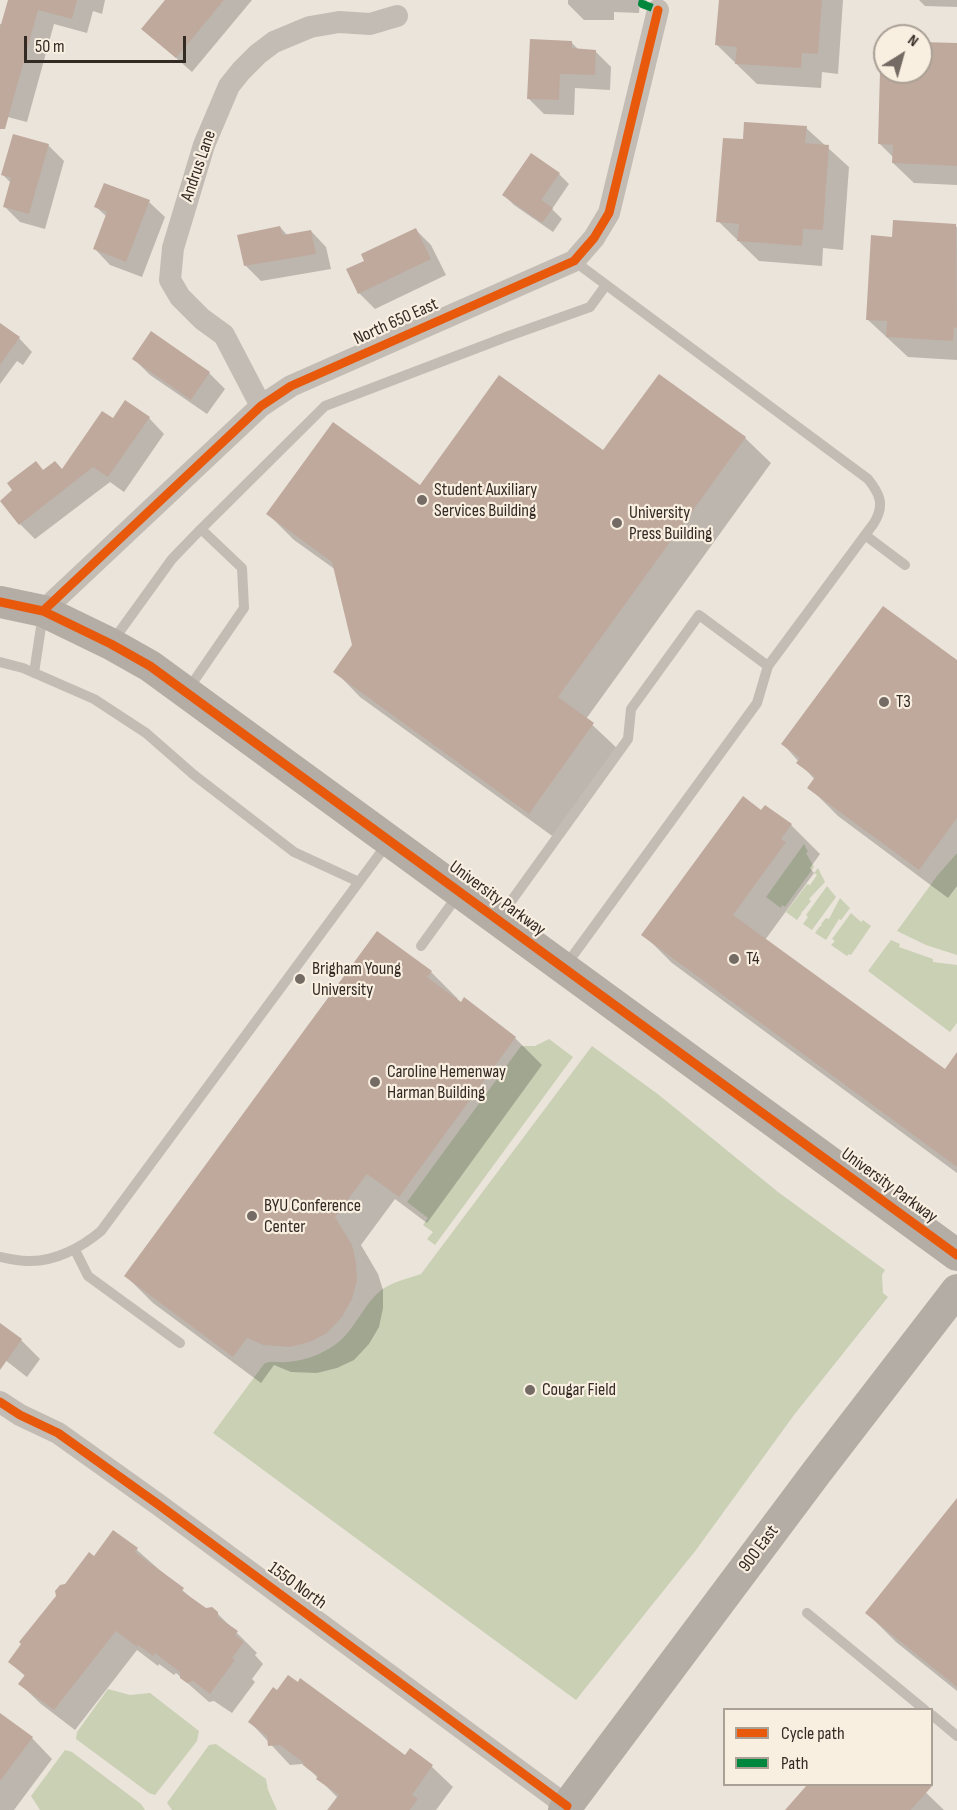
<!DOCTYPE html>
<html>
<head>
<meta charset="utf-8">
<style>
	body { margin:0 }
	#map { position:relative; width:957px; height:1810px; overflow:hidden; background:#ebe4db; font-family:"Sofia Sans Condensed",sans-serif }
	canvas { display:block }
	.legend { position:absolute; left:723px; top:1708px; width:210px; height:78px; box-sizing:border-box; background:#f9efe1; border:2px solid #aaa095; margin:0; padding:8px 10px; list-style:none; font-size:18px; color:#332a24 }
	.legend li { display:flex; align-items:center; gap:12px; height:30px }
	.legend b { width:30px; border:2px solid #aaa095 }
	.north { position:absolute; left:873px; top:24px; width:60px; height:60px; box-sizing:border-box; background:#f9efe1; border:2px solid #aaa095; border-radius:50%; rotate:37deg; font-size:16px; font-weight:700; line-height:24px; text-align:center; color:#332a24 }
	.north::after { content:''; display:block; margin:auto; width:21px; height:27px; background:#736b64; clip-path:polygon(50% 0,100% 100%,50% 72%,0 100%) }
	.scale { position:absolute; left:24px; top:36px; width:162px; height:27px; box-sizing:border-box; border:3px solid #332a24; border-top:0; padding-left:8px; font-size:18px; line-height:21px; white-space:nowrap; color:#332a24; -webkit-text-stroke:4px #f9efe1; paint-order:stroke }
</style>
</head>
<body>
<div id="map">
<canvas width="957" height="1810"></canvas>
<ul class="legend">
<li><b style="height:8px;background:#e8590c"></b>Cycle path</li>
<li><b style="height:8px;background:#00873e"></b>Path</li>
</ul>
<div class="north">N</div>
<div class="scale">50 m</div>
</div>
<script>
const g = document.querySelector('canvas').getContext('2d');
g.lineJoin = 'round';
function paint(path, color) {
  g.fillStyle = color;
  g.fill(path, 'evenodd');
}
function trace(path, color, width, dash) {
  g.strokeStyle = color;
  g.lineWidth = width;
  g.lineCap = dash ? 'butt' : 'round';
  g.setLineDash(dash || []);
  g.stroke(path);
}
function write(font, color, halo, rows, align = 'center') {
  g.font = font + ' "Sofia Sans Condensed",sans-serif';
  g.lineWidth = 4.5;
  g.setLineDash([]);
  g.textBaseline = 'middle';
  g.strokeStyle = halo;
  g.fillStyle = color;
  for (const [text, x, y, turn = 0] of rows) {
    g.save();
    g.translate(x, y);
    g.rotate((+turn || 0) * Math.PI / 180);
    g.textAlign = isNaN(turn) ? turn : align;
    if (halo) g.strokeText(text, 0, 0);
    g.fillText(text, 0, 0);
    g.restore();
  }
}
const green = new Path2D(`
	M804 844 808 852 806 853 814 867 785 907 782 905 781 908 766 897Z
	M957 853V955L926 945 897 931 937 876Z
	M818 868 825 882 809 899 811 901 803 911 801 912 802 913 797 920 786 912 807 884 810 885 817 875 814 873Z
	M827 886 836 897 812 930 803 924 808 917 806 915Z
	M840 898 850 908 841 920 839 919 826 940 815 933 820 926H822L821 924 826 918 829 919Z
	M851 913 861 922 863 920 871 926 851 955 849 954 847 956 831 945 835 941 832 939Z
	M891 940 900 944 899 947 933 959V962L957 965V1023L950 1032 868 971Z
	M549 1039 573 1057 435 1245 427 1239 433 1232 423 1225 428 1218 407 1202 521 1046H535Z
	M592 1046 659 1095 778 1192 885 1270 882 1275 883 1293 888 1297 794 1415 696 1550 576 1700 213 1433 264 1364C271 1360 278 1363 286 1362 302 1361 317 1356 330 1348 353 1335 360 1309 379 1292 390 1282 407 1279 421 1274Z
	M108 1689 130 1695 150 1693 199 1731 197 1741 155 1795 149 1793 76 1739 77 1732Z
	M216 1744 266 1779 268 1790 277 1810H172L167 1803 169 1800 209 1745Z
	M65 1750 72 1752 141 1804 145 1810H40L31 1796Z`);
const shadow = new Path2D(`
	M9 0H105L102 14 93 11 87 33 54 24 27 122 0 115V24H3Z
	M167 0H252L192 72 143 29Z
	M568 0H640L639 13 614 12V20H584L568 4Z
	M720 0H843L838 74 822 72 821 88 757 84 717 45Z
	M919 0H957V7L925 6Z
	M572 43 579 50 595 51 611 67 610 90 575 88 574 115 544 114 528 98Z
	M921 43 957 45V185L914 183 893 163 894 158 879 143 882 60H885V72H921Z
	M806 128 849 167 843 250 823 248 822 266 759 261 718 221 744 141Z
	M48 145 64 161 45 229 20 222 4 206 11 183 3 175Z
	M559 174 569 184 552 209 562 219 553 232 514 205 504 195Z
	M149 202 165 217 142 277 110 265 95 249 107 217 96 207Z
	M955 226 957 227V360L908 357 867 319 894 238Z
	M280 227 288 236 311 231 326 247 331 269 261 281 245 265Z
	M416 230 431 245 446 275 375 309 359 293 366 261Z
	M0 325 19 338 32 352 23 365 17 361 0 384Z
	M134 359 209 373 225 389 207 414 150 375Z
	M659 376 745 438 771 463 586 719 619 750 555 838 360 697 335 671 354 645 336 570 294 540 268 514 603 452Z
	M149 418 164 434 124 492 110 482 35 539 20 524 44 471 63 470 113 420Z
	M957 662V886L948 898 838 816 809 787 815 780 783 744Z
	M765 807 791 825 820 854 810 868 814 873 765 940 945 1071 957 1054V1173L672 963 643 934Z
	M377 933 431 972 458 999 457 1001 515 1038 542 1065 427 1223 395 1199 361 1245 378 1274 383 1290V1308L379 1327 369 1344 354 1360 337 1368 317 1373 291 1372 274 1365 261 1383 153 1303 126 1276Z
	M0 1324 21 1340 40 1359 27 1377 0 1356Z
	M957 1510V1691L896 1642 867 1613Z
	M113 1532 137 1550 198 1604 206 1610 217 1613 257 1653 255 1655 263 1664 252 1679 255 1682 232 1713 214 1701 209 1702 176 1673 174 1675 159 1664 158 1666 137 1650 75 1730 41 1704 20 1684 26 1677 10 1662 65 1585 94 1558Z
	M0 1716 32 1738 52 1759 14 1810H0Z
	M250 1722 405 1757 410 1750 432 1767 453 1787 436 1810H327L337 1797 314 1774 302 1764 290 1765Z
	M809 1784H917L944 1810H787Z`);
const building = new Path2D(`
	M8 0H77L72 19 38 10 5 129H0V28Z
	M165 0H224L176 58 141 29Z
	M719 0H822L818 54 802 53 801 68 735 64 737 47 715 45Z
	M530 39 572 41V48L596 50 595 75 560 74 559 100 527 99Z
	M921 42 957 43V166L892 163 893 145 878 144 880 72H921Z
	M744 122 807 126 805 143 829 145 823 230 803 229 802 246 737 241 739 224 716 222 723 138 743 139Z
	M13 134 49 144 29 214 3 207 11 178 1 175Z
	M531 153 560 173 541 200 553 208 542 223 502 195Z
	M104 183 150 200 126 262 93 249 107 212 94 207Z
	M893 220 956 224 957 328 954 327 953 341 886 337 887 321 866 320 871 235 892 237Z
	M280 226 283 235 311 230 316 254 244 266 237 235Z
	M416 228 431 259 358 294 346 269 364 261 361 254Z
	M0 323 20 337 0 365Z
	M151 331 210 372 191 400 132 359Z
	M659 374 746 437 558 697 594 723 529 814 333 672 352 645 332 562 266 514 333 422 420 485 499 375 603 450Z
	M125 400 150 417 108 477 93 467 19 525 0 501 12 490 7 483 36 461 43 470 55 461 62 469 102 411 113 418Z
	M883 606 957 660V818L919 870 807 788 815 777 796 763 800 758 781 744Z
	M743 796 761 810 765 805 792 824 781 839 786 842 733 915 945 1069 957 1052V1167L641 935Z
	M377 931 432 971 427 977 461 1002 464 997 516 1037 399 1197 367 1174 335 1217 352 1245 356 1262 357 1281 352 1299 342 1317 327 1333 310 1342 290 1347 263 1345 247 1338 233 1357 124 1276Z
	M0 1323 22 1339 0 1370Z
	M957 1498V1687L865 1613Z
	M113 1530 138 1548 135 1552 184 1588 182 1591 206 1608 212 1607 218 1612V1617L238 1631 235 1635 244 1642 232 1658 235 1660 210 1694 193 1681 187 1683 180 1678V1672L155 1653 153 1656 138 1645 137 1647 116 1631 54 1710 18 1684 25 1675 8 1662 21 1644 19 1642 56 1596 55 1591 60 1585 65 1584 89 1552 94 1556Z
	M288 1675 298 1682 300 1678 405 1755 410 1748 433 1765 412 1795 418 1799 410 1810H328L339 1795 316 1779 318 1776 303 1765 304 1763 280 1745 268 1746 267 1736 248 1722 273 1687 277 1690Z
	M0 1713 33 1737 0 1781Z
	M807 1785H933L911 1810H785Z`);
const lane = new Path2D(`
	M201 529 325 406 506 337 590 307 606 285
	M865 535 905 565
	M112 642 172 559 201 529 242 568 244 608 187 691
	M0 662 23 668 94 699 146 733 194 775 294 852 359 882
	M34 673 43 614
	M499 918 628 739 631 709 699 615 768 666
	M421 946 458 895
	M566 965 757 703 768 666 874 523C885 505 880 494 868 479L574 261
	M75 1250 88 1276 180 1343
	M0 1257C9 1259 19 1261 28 1261 55 1262 82 1247 101 1231L387 844
	M807 1613 925 1710
	M932 1715 957 1736`);
const street = new Path2D(`
	M261 406 224 335 202 319 180 297 170 280 173 248 204 145 229 86 241 71 258 54 274 42 310 27 339 22 370 24 397 16
	M43 611 261 406 291 386 574 261 594 238 609 213 658 10
	M0 1402 20 1415 58 1433 159 1505 567 1806`);
const secondary = new Path2D(`
	M0 602 43 611 111 644 150 666 957 1255
	M564 1810 816 1473 957 1290`);
const quiet = new Path2D(`
	M643 0 642 4 658 10`);
const cycleway = new Path2D(`
	M0 602 43 611 111 644 150 666 957 1255
	M43 611 261 406 291 386 574 261 594 238 609 213 658 10
	M0 1402 20 1415 58 1433 159 1505 567 1806`);
const markers = [
	[422,500,6,"#736b64"],
	[617,523,6,"#736b64"],
	[884,702,6,"#736b64"],
	[734,959,6,"#736b64"],
	[300,979,6,"#736b64"],
	[375,1082,6,"#736b64"],
	[252,1216,6,"#736b64"],
	[530,1390,6,"#736b64"]
];
const streetNames = [
	["Andrus Lane",199,166,-71],
	["North 650 East",396,322,-24],
	["University Parkway",497,899,36],
	["University Parkway",889,1186,36],
	["900 East",759,1549,-53],
	["1550 North",297,1586,36]
];
const poiNames = [
	["Student Auxiliary",434,490],
	["Services Building",434,511],
	["University",629,513],
	["Press Building",629,534],
	["T3",896,702],
	["T4",746,959],
	["Brigham Young",312,969],
	["University",312,990],
	["Caroline Hemenway",387,1072],
	["Harman Building",387,1093],
	["BYU Conference",264,1206],
	["Center",264,1227],
	["Cougar Field",542,1390]
];
paint(green, '#cad0b4');
paint(shadow, '#0003');
paint(building, '#bfa99c');
trace(lane, '#c3bcb5', 10);
trace(street, '#c3bcb5', 22);
trace(secondary, '#b4ada5', 32);
trace(quiet, '#00873e', 8, [15, 8]);
trace(cycleway, '#e8590c', 9);
for (const [x, y, r, color] of markers) {
  const dot = new Path2D();
  dot.arc(x, y, r, 0, 2 * Math.PI);
  g.fillStyle = color;
  g.fill(dot);
  trace(dot, '#f9efe1', 2);
}
write('18px', '#332a24', '#f9efe1', streetNames);
write('18px', '#332a24', '#f9efe1', poiNames, 'left');
</script>
</body>
</html>
